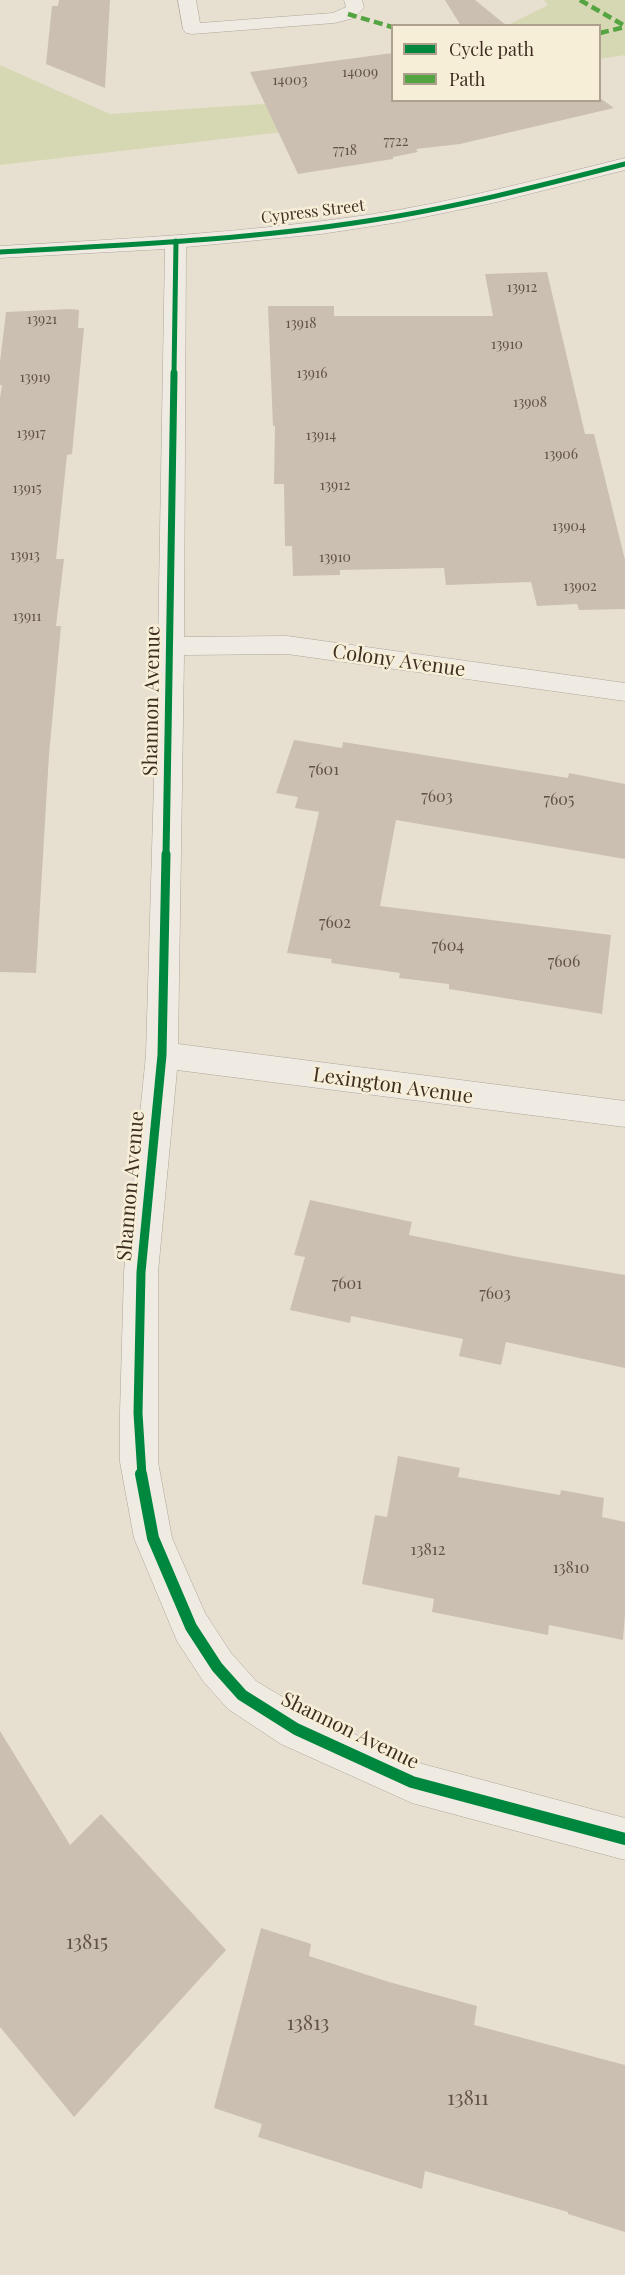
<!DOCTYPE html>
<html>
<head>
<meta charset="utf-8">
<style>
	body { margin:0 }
	#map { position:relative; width:625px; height:2275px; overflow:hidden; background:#e7e0d1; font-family:"Playfair Display",serif }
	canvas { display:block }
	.legend { position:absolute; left:391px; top:24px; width:210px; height:78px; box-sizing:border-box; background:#f7eed8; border:2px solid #ada18e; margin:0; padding:8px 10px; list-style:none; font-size:18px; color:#3d2e20 }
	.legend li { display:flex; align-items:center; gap:12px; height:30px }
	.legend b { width:30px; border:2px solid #ada18e }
</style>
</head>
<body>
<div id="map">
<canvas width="625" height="2275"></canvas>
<ul class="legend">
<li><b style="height:8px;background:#00873e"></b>Cycle path</li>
<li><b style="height:8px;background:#54a441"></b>Path</li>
</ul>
</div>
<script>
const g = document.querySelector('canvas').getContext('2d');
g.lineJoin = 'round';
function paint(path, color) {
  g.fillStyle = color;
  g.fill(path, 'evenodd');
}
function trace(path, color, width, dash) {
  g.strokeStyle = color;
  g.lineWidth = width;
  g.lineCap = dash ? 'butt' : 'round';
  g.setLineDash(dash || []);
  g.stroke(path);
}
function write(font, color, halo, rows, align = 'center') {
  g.font = font + ' "Playfair Display",serif';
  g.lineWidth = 5;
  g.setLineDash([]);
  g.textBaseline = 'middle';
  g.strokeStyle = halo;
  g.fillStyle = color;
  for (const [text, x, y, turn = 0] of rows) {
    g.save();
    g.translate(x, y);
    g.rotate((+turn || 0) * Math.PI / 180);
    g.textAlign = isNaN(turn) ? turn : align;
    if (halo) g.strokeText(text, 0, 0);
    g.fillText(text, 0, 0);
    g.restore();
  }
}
const green = new Path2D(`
	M544 0H625V55L600 59V26H506L548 5Z
	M0 65 110 114 356 98 386 120 0 165Z`);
const building = new Path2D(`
	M59 0H110L105 88 46 64 52 6H58Z
	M445 0H475L507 26H461Z
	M393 53V100H600V98L614 108 460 144 416 149 418 152 393 157V159L298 174 250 72Z
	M547 272 585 434H594L625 560V609L579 610 577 604 537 606 531 582 446 585 444 568 340 570V575L293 576 292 546H285L284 484H274L275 426H273L268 306H334V316H493L485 274Z
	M70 309 79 310 78 328H84L72 454 67 455 56 559H64L56 626H61L49 755 36 973 0 972V398L2 385H0V362L6 312Z
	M294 740 342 748 343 742 568 778 569 773 625 784V859L396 820 380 906 611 935 602 1014 449 989V984L399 978 400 973 331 963 332 959 287 953 319 812 295 808 298 797 276 793Z
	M310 1200 412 1222 409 1235 518 1257 625 1275V1368L506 1342 501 1365 459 1356 463 1339 351 1316 350 1323 290 1310 305 1257 294 1255Z
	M398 1456 460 1468 458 1477 560 1495 561 1490 604 1498 602 1517 625 1522V1615L623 1640 549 1625 548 1635 432 1612 434 1599 362 1584 375 1515 387 1517Z
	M0 1731 70 1845 101 1814 226 1950 74 2117 0 2027Z
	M261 1928 311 1944 309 1956 389 1982 477 2006 474 2025 625 2065V2232L568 2214V2212L425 2171 422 2189 258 2137 262 2124 214 2108Z`);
const minor = new Path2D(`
	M178 0H196L200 23 333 13 346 7 344 0H362L364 8 354 18 334 23 192 34 186 33 183 29Z
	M625 158V170L497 202 400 222 321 234 186 247 184 637 287 636 625 683V701L287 654 184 655 178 1044 625 1101V1127L177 1070 158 1272V1462L172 1538 205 1613 231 1653 256 1681 311 1714 415 1762 625 1818V1860L412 1803 281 1744 228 1709 203 1681 177 1641 134 1538 120 1462V1413L124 1272 146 1055 158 646 165 249 0 258V246C123 239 245 233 367 215 454 202 540 179 625 158Z`);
const quiet = new Path2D(`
	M580 0 625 26
	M348 14 392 27
	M600 33 625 27`);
const cyclewayFar3 = new Path2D(`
	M0 252C123 245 246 240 367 221 454 208 540 186 625 164
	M174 374 176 241`);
const cyclewayFar2 = new Path2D(`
	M166 856 174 373`);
const cyclewayFar1 = new Path2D(`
	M142 1476 138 1413 141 1272 162 1055 166 854`);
const cycleway = new Path2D(`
	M141 1474 153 1538 191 1627 217 1667 242 1695 296 1729 412 1782 625 1839`);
const farNumbernames = [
	["14009",360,73],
	["14003",290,81],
	["7722",396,142],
	["7718",345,151],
	["13912",522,288],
	["13921",42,320],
	["13918",301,324],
	["13910",507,345],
	["13916",312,374],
	["13919",35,378],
	["13908",530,403],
	["13917",31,434],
	["13914",321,436],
	["13906",561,455],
	["13912",335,486],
	["13915",27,489],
	["13904",569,527],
	["13913",25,556],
	["13910",335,558],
	["13902",580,587],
	["13911",27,617]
];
const farStreetnames = [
	["Cypress Street",313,212,-7]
];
const numberNames = [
	["7601",324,770],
	["7603",437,797],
	["7605",559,800],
	["7602",335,923],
	["7604",448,946],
	["7606",564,962],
	["7601",347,1284],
	["7603",495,1294],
	["13812",428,1550],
	["13810",571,1568]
];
const streetNames = [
	["Colony Avenue",399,661,8],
	["Shannon Avenue",152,701,-89],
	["Lexington Avenue",393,1086,8],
	["Shannon Avenue",131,1186,-85],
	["Shannon Avenue",350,1731,26]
];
const nearNumbernames = [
	["13815",87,1943],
	["13813",308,2024],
	["13811",468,2099]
];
paint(green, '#d6d7b3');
paint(building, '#cbbfb2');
trace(minor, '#ada599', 1);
paint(minor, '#efebe3');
trace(quiet, '#54a441', 4.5, [9, 4.5]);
trace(cyclewayFar3, '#00873e', 5);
trace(cyclewayFar2, '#00873e', 7);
trace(cyclewayFar1, '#00873e', 9);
trace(cycleway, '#00873e', 12);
write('14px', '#605244', null, farNumbernames);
write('16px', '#3d2e20', '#f7eed8', farStreetnames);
write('16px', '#605244', null, numberNames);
write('20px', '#3d2e20', '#f7eed8', streetNames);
write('20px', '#605244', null, nearNumbernames);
</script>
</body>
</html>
